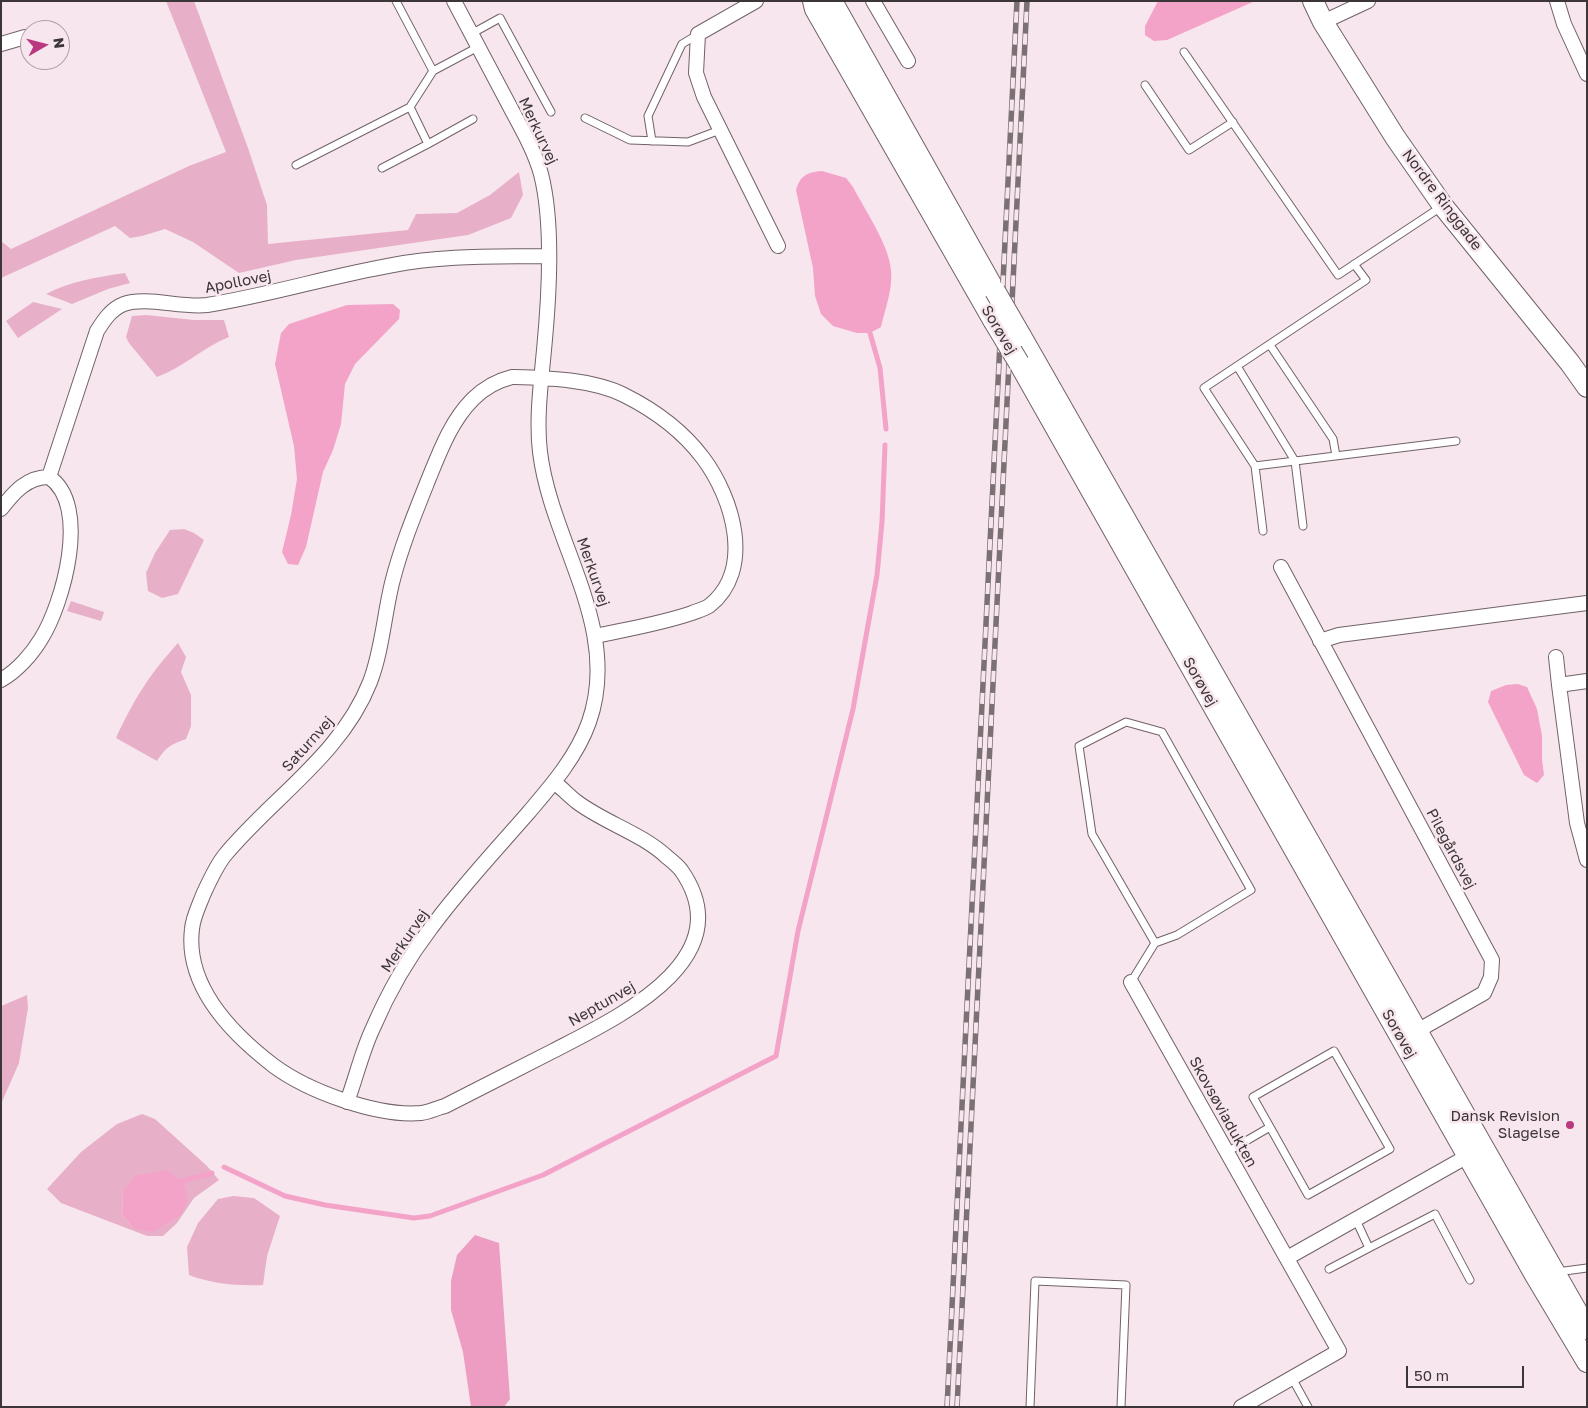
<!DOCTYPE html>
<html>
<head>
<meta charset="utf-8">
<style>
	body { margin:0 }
	#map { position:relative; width:1588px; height:1408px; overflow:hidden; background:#f7e6ed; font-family:"Golos Text",sans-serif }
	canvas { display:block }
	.frame { position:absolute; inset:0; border:2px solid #3d3639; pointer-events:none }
	.north { position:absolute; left:20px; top:20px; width:50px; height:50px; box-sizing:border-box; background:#f7e6ed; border:1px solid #ada0a5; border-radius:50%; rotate:82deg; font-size:14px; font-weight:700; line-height:20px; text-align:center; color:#3d3639 }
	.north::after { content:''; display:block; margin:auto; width:18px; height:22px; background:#ba3880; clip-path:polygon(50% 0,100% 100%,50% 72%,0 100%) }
	.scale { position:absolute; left:1406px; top:1366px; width:118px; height:22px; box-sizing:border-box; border:2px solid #3d3639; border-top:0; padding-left:6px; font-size:15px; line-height:18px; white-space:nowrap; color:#3d3639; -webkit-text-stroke:4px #f7e6ed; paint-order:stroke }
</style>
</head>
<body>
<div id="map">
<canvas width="1588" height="1408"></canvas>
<div class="frame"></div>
<div class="north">N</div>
<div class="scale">50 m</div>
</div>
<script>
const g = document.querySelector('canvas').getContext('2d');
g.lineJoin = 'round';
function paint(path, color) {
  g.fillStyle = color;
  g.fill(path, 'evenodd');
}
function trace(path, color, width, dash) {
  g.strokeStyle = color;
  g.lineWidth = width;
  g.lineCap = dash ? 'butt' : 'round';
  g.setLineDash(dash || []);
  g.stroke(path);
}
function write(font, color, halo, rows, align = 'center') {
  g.font = font + ' "Golos Text",sans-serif';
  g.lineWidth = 5;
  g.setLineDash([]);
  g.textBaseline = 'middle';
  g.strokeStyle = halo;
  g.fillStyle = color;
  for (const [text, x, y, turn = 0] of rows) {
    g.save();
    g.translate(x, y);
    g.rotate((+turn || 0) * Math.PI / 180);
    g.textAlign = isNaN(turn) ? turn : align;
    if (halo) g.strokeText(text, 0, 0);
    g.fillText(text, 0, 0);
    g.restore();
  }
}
const green = new Path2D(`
	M166 1H194L248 148 267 205 268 244 408 230 416 214 457 213 490 195 519 172 523 195 511 218 468 235 296 260 239 273 193 242 165 229 142 236 130 238 115 226 1 278V241L11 249 189 166 226 152Z
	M125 273 130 283 108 289 72 304 46 294C71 281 97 277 125 273Z
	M33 302 62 309 18 338 6 321Z
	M146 315 194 320H224L229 337C203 347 183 368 157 377L129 343 126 337 132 316Z
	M184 529 194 533 204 540 178 594 162 598 148 591 146 573 155 553 170 530Z
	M71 601 104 612 101 621 67 611Z
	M178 643 186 657 181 672 191 695V726L186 739C170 745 166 747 157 761L116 738C134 699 149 675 178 643Z
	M27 995 28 1008 19 1063 1 1104V1006Z
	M142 1114 155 1119 207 1166 219 1180 194 1198 177 1223 163 1236H147L61 1203 47 1189 81 1152 117 1124ZM123 1191 134 1229 122 1215Z
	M233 1196 254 1198 280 1216 267 1256 263 1285C237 1286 212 1284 189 1275L187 1247 198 1223 218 1199Z`);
const forest = new Path2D(`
	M475 1235 499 1243 510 1399 504 1407H471L463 1352 451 1310V1281L457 1255Z`);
const water = new Path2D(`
	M1158 1H1255L1167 40 1154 41 1145 35V26Z
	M822 171 846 178 853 187C865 210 889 245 891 270 893 289 885 309 881 327L870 333H857L833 326 821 314 815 296 813 268 796 190C800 176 807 172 822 171Z
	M393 304 400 310 399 319 355 364 345 384 341 424 333 450 323 472 306 547 298 565 288 564 282 552 291 515 297 479 294 446 275 364 281 333 289 324 347 305Z
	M1518 684 1527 687 1537 709 1542 736V760L1544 775 1537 783 1524 775 1488 702 1491 691 1506 685Z
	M166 1170 183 1181 188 1200 181 1215 153 1232 134 1229 122 1215 123 1191 135 1176Z`);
const stream = new Path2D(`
	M870 333 880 368 886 429
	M224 1167 285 1196 325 1205 414 1218 430 1216 543 1175 776 1056 798 931 853 709 877 575 882 522 885 445
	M183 1181 212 1173`);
const lane = new Path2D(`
	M396 1 433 71 478 47
	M471 34 500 18 551 112
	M1184 52 1338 275 1441 207
	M1145 85 1189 150 1233 122
	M410 107 428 144 473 119
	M585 118 630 140 688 142 720 130
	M652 141 648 116 682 44 697 35
	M296 165 410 107 433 71
	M382 168 428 144
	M1354 264 1366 280 1204 388 1255 466 1456 441
	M1270 345 1333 439 1336 456
	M1237 366 1295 461 1303 526
	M1255 466 1263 531
	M1131 982 1155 943 1092 834 1079 746 1126 722 1162 732 1251 890 1177 935 1155 943
	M1227 1152 1270 1127 1308 1195 1390 1149 1334 1051 1253 1097 1270 1127
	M1356 1220 1369 1248 1435 1214 1470 1280
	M1329 1269 1369 1248
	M1557 1272 1587 1268
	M1292 1378 1308 1407
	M1030 1407 1035 1281 1126 1285 1121 1407`);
const street = new Path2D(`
	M756 1 698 34 696 73 704 97 778 246
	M873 1 908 61
	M1557 1 1564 24 1587 74
	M1323 22 1368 1
	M1 44 25 37
	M49 477 97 331C104 320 111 309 124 304 146 296 181 308 207 305 270 295 330 276 393 265 444 255 497 257 548 256
	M1 509C14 492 27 477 49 477 91 505 63 604 41 639 32 654 17 671 1 680
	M1281 567 1492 960 1491 977 1484 993 1410 1035
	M1320 641 1339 635 1587 603
	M1556 657 1559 685
	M1587 681 1559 685 1577 823 1587 860
	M554 782C562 788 569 796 577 802 605 823 641 833 667 857 672 861 677 865 681 870 744 960 616 1018 553 1051 517 1069 481 1088 445 1106 437 1108 429 1112 421 1113 377 1117 308 1091 274 1066 232 1034 185 986 192 929 193 917 199 906 203 895 209 882 216 866 225 855 272 798 342 754 370 682 382 651 384 616 392 583 401 547 415 513 429 478 440 451 451 421 473 399 484 388 496 381 512 377 546 378 592 379 624 395 654 410 682 430 703 458 733 498 755 570 709 606 704 609 697 611 692 613 660 624 628 629 595 636
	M1131 982 1339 1351 1241 1407
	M347 1102C356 1078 362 1051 373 1028 388 993 408 958 431 928 460 888 496 850 529 812 552 785 577 756 589 722 622 628 551 543 540 452 536 419 541 383 544 350 549 298 554 225 541 174 534 149 520 126 508 103 490 69 472 35 454 1
	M1287 1258 1475 1152`);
const secondary = new Path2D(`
	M813 1 815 9 993 320
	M832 1 995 291
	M1313 1 1323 22 1395 137 1443 206 1570 363 1587 387
	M1021 336 1587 1329
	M1019 363 1535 1275 1587 1362`);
const rail = new Path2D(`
	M947 1407 1017 1
	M957 1407 1027 1`);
const secondaryBridge = new Path2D(`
	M995 291 1021 336
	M993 320 1019 363`);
const markers = [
	[1570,1125,5,"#ba3880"]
];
const streetNames = [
	["Merkurvej",538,131,65],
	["Nordre Ringgade",1442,200,53],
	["Apollovej",238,282,-11],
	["Sorøvej",999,330,59],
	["Merkurvej",593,572,71],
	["Sorøvej",1200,682,60],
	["Saturnvej",308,744,-48],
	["Pilegårdsvej",1451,849,62],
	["Merkurvej",405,941,-56],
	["Neptunvej",602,1004,-30],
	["Sorøvej",1399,1034,60],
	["Skovsøviadukten",1223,1112,61]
];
const poiNames = [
	["Dansk Revision",1560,1116],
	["Slagelse",1560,1133]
];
paint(green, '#e8b0c8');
paint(forest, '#ed9dc2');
paint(water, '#f3a3c8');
trace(stream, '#f3a3c8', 5);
trace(lane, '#716268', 9);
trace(street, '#716268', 16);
trace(secondary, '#716268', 22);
trace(lane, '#fff', 7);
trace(street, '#fff', 14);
trace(secondary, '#fff', 20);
trace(rail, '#7b7175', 5.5);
trace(rail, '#f7e6ed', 4, [11]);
trace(secondaryBridge, '#716268', 22, []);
trace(secondaryBridge, '#fff', 20);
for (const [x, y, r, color] of markers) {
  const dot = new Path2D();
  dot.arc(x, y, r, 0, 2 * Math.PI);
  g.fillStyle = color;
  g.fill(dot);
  trace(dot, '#f7e6ed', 2);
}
write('15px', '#3d3639', '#f7e6ed', streetNames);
write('15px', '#3d3639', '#f7e6ed', poiNames, 'right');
</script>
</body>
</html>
